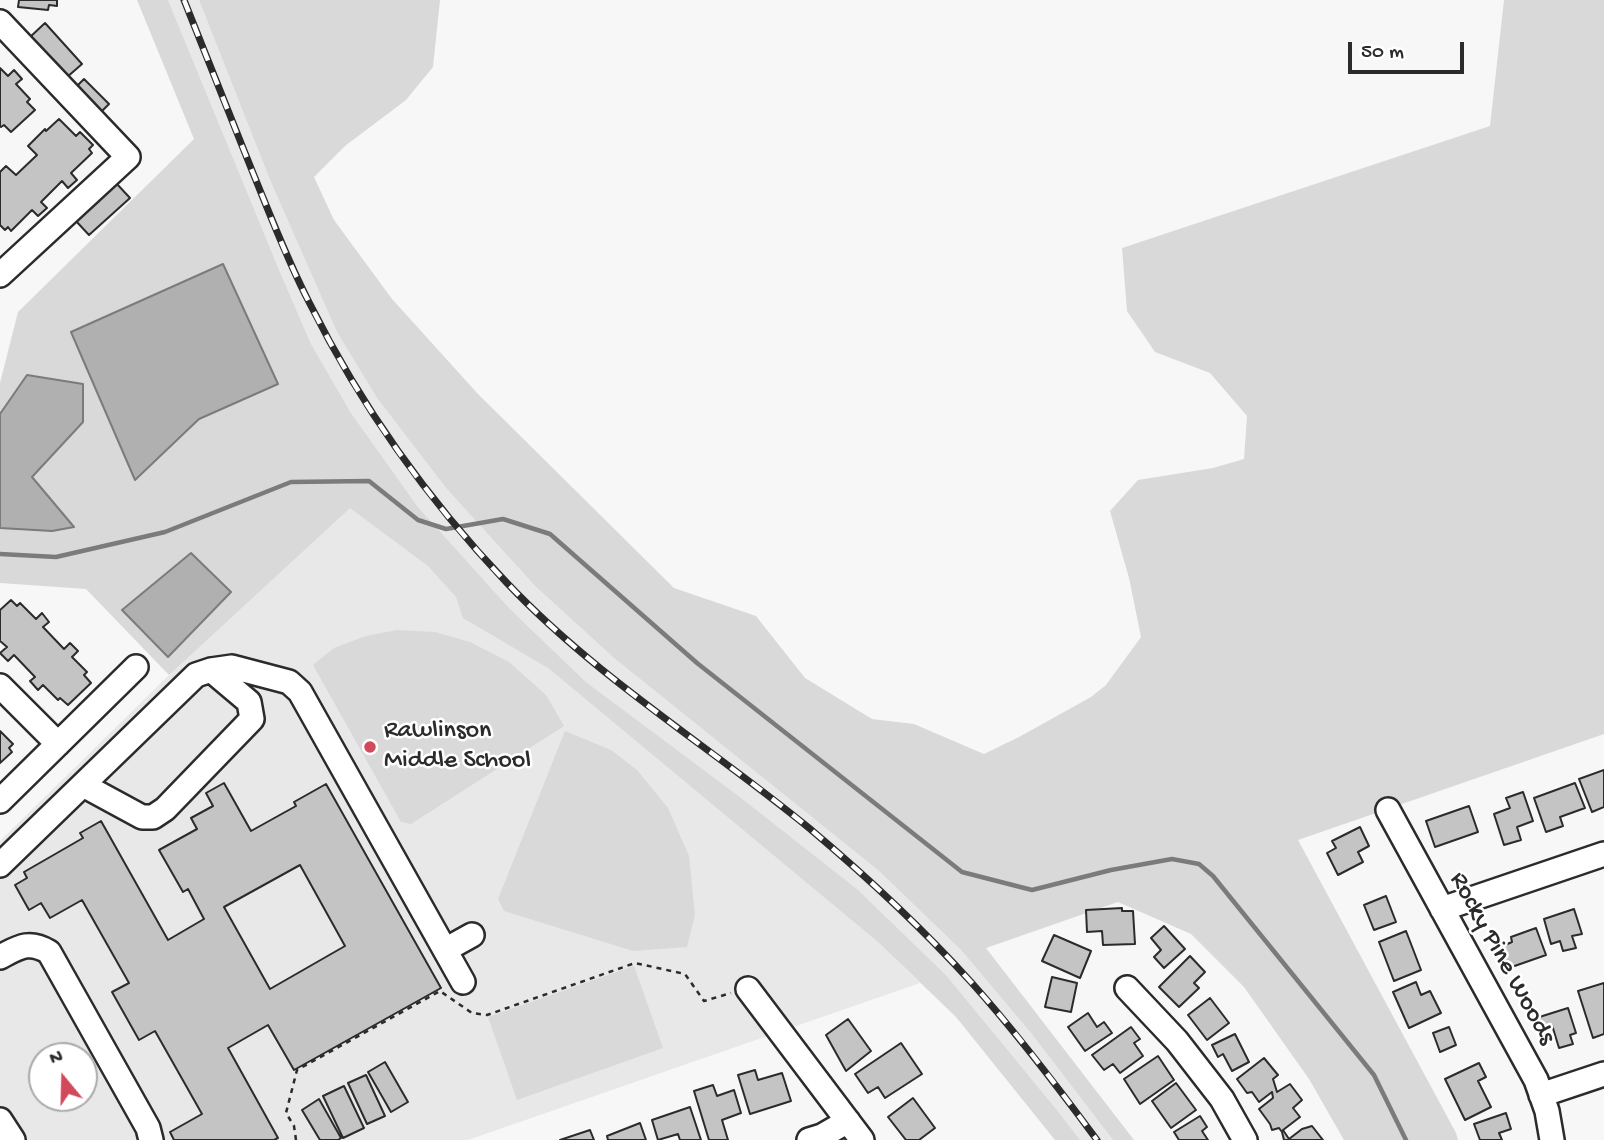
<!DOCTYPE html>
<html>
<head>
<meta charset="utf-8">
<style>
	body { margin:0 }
	#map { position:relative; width:1604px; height:1140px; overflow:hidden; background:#f7f7f7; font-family:"Gochi Hand",sans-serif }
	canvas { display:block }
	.north { position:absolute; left:28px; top:1042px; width:70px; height:70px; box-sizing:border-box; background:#fff; border:2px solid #aaa; border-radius:50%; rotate:341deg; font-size:19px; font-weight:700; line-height:28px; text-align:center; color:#2b2b2b }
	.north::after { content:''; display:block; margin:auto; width:24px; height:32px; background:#d1495b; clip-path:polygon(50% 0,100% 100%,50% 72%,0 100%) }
	.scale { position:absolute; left:1348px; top:42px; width:116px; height:32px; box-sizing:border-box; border:4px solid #2b2b2b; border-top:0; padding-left:9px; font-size:21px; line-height:24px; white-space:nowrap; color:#2b2b2b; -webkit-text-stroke:5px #fff; paint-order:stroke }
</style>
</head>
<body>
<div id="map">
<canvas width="1604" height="1140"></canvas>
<div class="north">N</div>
<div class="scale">50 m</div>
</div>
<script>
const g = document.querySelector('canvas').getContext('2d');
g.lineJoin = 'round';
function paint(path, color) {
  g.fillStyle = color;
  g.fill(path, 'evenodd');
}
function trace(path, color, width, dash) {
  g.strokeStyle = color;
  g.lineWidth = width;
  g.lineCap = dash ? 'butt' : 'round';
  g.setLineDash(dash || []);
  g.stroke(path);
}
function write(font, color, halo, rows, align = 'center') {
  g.font = font + ' "Gochi Hand",sans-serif';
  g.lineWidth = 5;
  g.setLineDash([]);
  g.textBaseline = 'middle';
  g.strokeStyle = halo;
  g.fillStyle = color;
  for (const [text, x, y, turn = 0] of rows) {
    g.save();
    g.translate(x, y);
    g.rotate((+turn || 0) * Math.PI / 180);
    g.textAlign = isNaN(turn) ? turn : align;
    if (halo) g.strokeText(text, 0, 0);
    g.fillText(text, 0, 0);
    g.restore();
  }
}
const built = new Path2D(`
	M168 0H199L270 180 337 331 377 398 446 488 535 586 614 658 879 871 961 950 1031 1033 1113 1140H1080L1057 1110 946 975 857 889 740 797 586 682 510 609 418 507 351 413 311 344 280 272Z
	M355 488 548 668 879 943 920 983 468 1140H0V841L169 675ZM42 1056H84V1098H42Z`);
const green = new Path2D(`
	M137 0H168L280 272 311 344 351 413 418 507 510 609 586 682 740 797 857 889 946 975 1057 1110 1080 1140H1055L956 1017 879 943 548 668 463 618 456 597 428 566 350 508 169 675 86 589 0 583V383L18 312 194 139Z
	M199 0H440L433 67 406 100 345 146 314 177 334 220 392 299 478 394 674 588 756 616 805 678 872 719 914 724 984 754 1019 737 1091 697 1106 685 1141 637 1129 578 1110 511 1138 480 1213 468 1244 459 1247 416 1210 373 1155 352 1127 311 1122 248 1490 126 1504 0H1604V734L1298 840 1456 1133 1458 1140H1344L1309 1079 1244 987 1191 934 1118 902 986 948 1134 1140H1113L1031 1033 961 950 879 871 614 658 535 586 446 488 377 398 337 332 270 180Z
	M397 630 435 632 470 642 509 662 546 695 564 726 411 824 401 822 313 665 334 648 366 636Z
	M565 731 611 750 637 770 668 808 689 856 695 915 687 947 633 951 504 911 498 899Z
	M634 966 663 1048 517 1100 488 1017Z`);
const water = new Path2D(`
	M223 264 278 384 199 419 135 480 71 332Z
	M27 375 83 384V422L32 477 74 527 52 531 0 528V414Z
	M191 553 231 592 168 657 122 610Z`);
const stream = new Path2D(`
	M0 554 56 557 165 532 291 482 369 481 418 520 446 529 503 519 550 534 697 663 962 872 1032 890 1111 870 1172 859 1199 864 1213 876 1374 1075 1406 1140`);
const building = new Path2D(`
	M19 0H57V6L49 5 48 10 18 7Z
	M45 23 82 64 66 78 29 38Z
	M0 68 8 76 14 70 22 79 16 84 30 99 27 102 35 110 11 132 4 125 1 127 0 126Z
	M84 79 109 104 101 112 76 87Z
	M59 119 76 136 80 132 93 145 89 149 92 153 71 173 77 180 68 188 62 181 41 202 47 208 38 216 32 210 11 231 8 227 5 230 0 225V172L6 166 16 175 37 155 28 146 45 129 46 131Z
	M116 183 130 198 89 235 75 220Z
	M11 600 17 606 20 603 36 619 42 613 49 622 43 627 64 649 70 643 78 651 72 657 87 672 84 675 91 683 68 705 60 698 58 700 43 685 38 690 30 681 35 677 14 655 8 661 0 653 7 647 0 641V610Z
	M0 731 13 744 9 748 12 752 0 763Z
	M1604 770V807L1592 812 1579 779Z
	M224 783 251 831 296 806 294 802 326 784 441 988 294 1070 268 1025 228 1048 278 1138 274 1140H174L170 1132 202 1114 155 1031 139 1040 112 992 129 983 82 900 50 918 41 903 29 910 15 885 27 878 24 872 83 838 80 833 101 821 168 940 204 919 188 889 183 892 159 850 197 829 191 818 213 806 206 793ZM300 865 345 946 270 989 224 907Z
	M1575 783 1585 808 1560 817 1563 826 1546 832 1534 798Z
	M1523 792 1533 821 1517 827 1521 840 1504 845 1494 814 1510 808 1506 798Z
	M1469 806 1478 832 1435 847 1426 821Z
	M1360 827 1369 846 1358 852 1363 862 1338 875 1327 853 1336 848 1332 841Z
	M1386 896 1396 922 1374 930 1364 905Z
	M1122 908V911H1133L1135 944 1103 945 1102 931 1087 932 1086 910Z
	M1574 909 1582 934 1572 936 1576 948 1563 951 1560 941 1551 944 1544 919Z
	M1164 926 1185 949 1164 968 1154 957 1161 950 1151 938Z
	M1536 928 1546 955 1506 969 1498 948 1512 942 1511 937Z
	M1406 931 1421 970 1394 981 1379 942Z
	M1054 935 1091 951 1080 978 1042 961Z
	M1190 956 1205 972 1194 983 1199 988 1179 1007 1159 987Z
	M1052 977 1077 983 1071 1012 1045 1007Z
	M1416 982 1421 995 1430 991 1441 1013 1409 1028 1393 992Z
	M1604 983V1034L1593 1038 1578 991Z
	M1210 998 1229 1023 1207 1040 1188 1015Z
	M1568 1008 1576 1033 1570 1035 1573 1044 1559 1048 1552 1025 1536 1029 1533 1019Z
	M1088 1013 1097 1027 1104 1022 1112 1033 1085 1051 1068 1027Z
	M848 1019 871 1051 846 1071 826 1035Z
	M1131 1027 1140 1039 1134 1043 1143 1056 1120 1073 1113 1064 1104 1070 1092 1055Z
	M1449 1027 1456 1045 1440 1052 1433 1033Z
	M1235 1034 1249 1062 1232 1071 1223 1054 1218 1057 1212 1045Z
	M901 1043 922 1074 885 1098 878 1087 868 1093 855 1074Z
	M1158 1056 1174 1080 1140 1104 1124 1079Z
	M1264 1058 1278 1075 1273 1079 1277 1092 1290 1084 1302 1100 1293 1108 1300 1117 1283 1130 1289 1139 1302 1129 1312 1126 1323 1140H1284L1282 1132 1279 1128 1272 1130 1270 1124 1259 1109 1273 1098 1272 1092 1259 1102 1252 1092 1247 1093 1237 1079Z
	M385 1062 408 1102 391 1112 368 1072Z
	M1479 1063 1486 1077 1478 1081 1491 1107 1465 1120 1445 1079Z
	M755 1070 758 1080 782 1073 791 1101 750 1114 738 1075Z
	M366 1075 385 1116 367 1124 348 1083Z
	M1176 1083 1196 1110 1171 1128 1152 1101Z
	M713 1085 717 1096 734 1090 741 1113 722 1120 728 1140H709L694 1091Z
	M344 1086 364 1128 343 1138 323 1096Z
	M913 1098 935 1128 919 1140H906L888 1117Z
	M319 1099 341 1138 338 1140H320L302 1110Z
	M690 1107 701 1140H680L678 1134 658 1140 652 1120Z
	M1506 1113 1511 1129 1499 1133 1502 1140H1480L1474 1124Z
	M1200 1116 1207 1127 1202 1131 1208 1140H1179L1174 1132Z
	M640 1123 646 1140H608L607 1136Z
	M590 1130 594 1140H560Z`);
const path = new Path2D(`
	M296 1140 294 1126 286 1113 297 1070 440 991 472 1013 487 1015 635 963 685 974 704 1001 731 993`);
const minor = new Path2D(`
	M0 22 128 157 0 275
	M0 686 58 744
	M83 785 142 817H153L165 809 252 719 249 702 211 670
	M0 801 136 667
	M1388 810 1536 1080 1547 1111 1552 1140
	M0 865 196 675 211 670 232 667 289 682 300 692 463 982
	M1442 909 1604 854
	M445 950 472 935
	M0 957C19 947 29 940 49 952L148 1128 151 1140
	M1127 988 1177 1041 1222 1099 1245 1140
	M748 989 862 1140
	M1541 1095 1604 1074
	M0 1120 13 1140
	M809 1140 822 1136 848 1121`);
const rail = new Path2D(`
	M184 0C207 58 230 116 253 173 271 217 288 262 310 304 362 408 427 499 507 583 597 678 709 746 809 828 866 876 921 927 971 982 1016 1032 1057 1086 1097 1140`);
const markers = [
	[370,747,7,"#d1495b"]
];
const poiNames = [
	["Rawlinson",384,732],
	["Middle School",384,762]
];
const streetNames = [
	["Rocky Pine Woods",1501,959,61]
];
paint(built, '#e8e8e8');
paint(green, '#d9d9d9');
paint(water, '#b0b0b0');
trace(water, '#7b7b7b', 2);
trace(stream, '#7b7b7b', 4.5);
paint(building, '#c4c4c4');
trace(building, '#2b2b2b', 2);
trace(minor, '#2b2b2b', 28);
trace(path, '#2b2b2b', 2.5, [5, 5]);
trace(minor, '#fff', 23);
trace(rail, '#2b2b2b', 7);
trace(rail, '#fff', 4.5, [13]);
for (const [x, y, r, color] of markers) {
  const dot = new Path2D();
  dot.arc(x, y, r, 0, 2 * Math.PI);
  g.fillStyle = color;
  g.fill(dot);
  trace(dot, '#fff', 2.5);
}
write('26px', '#2b2b2b', '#fff', poiNames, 'left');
write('26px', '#2b2b2b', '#fff', streetNames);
</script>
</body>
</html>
